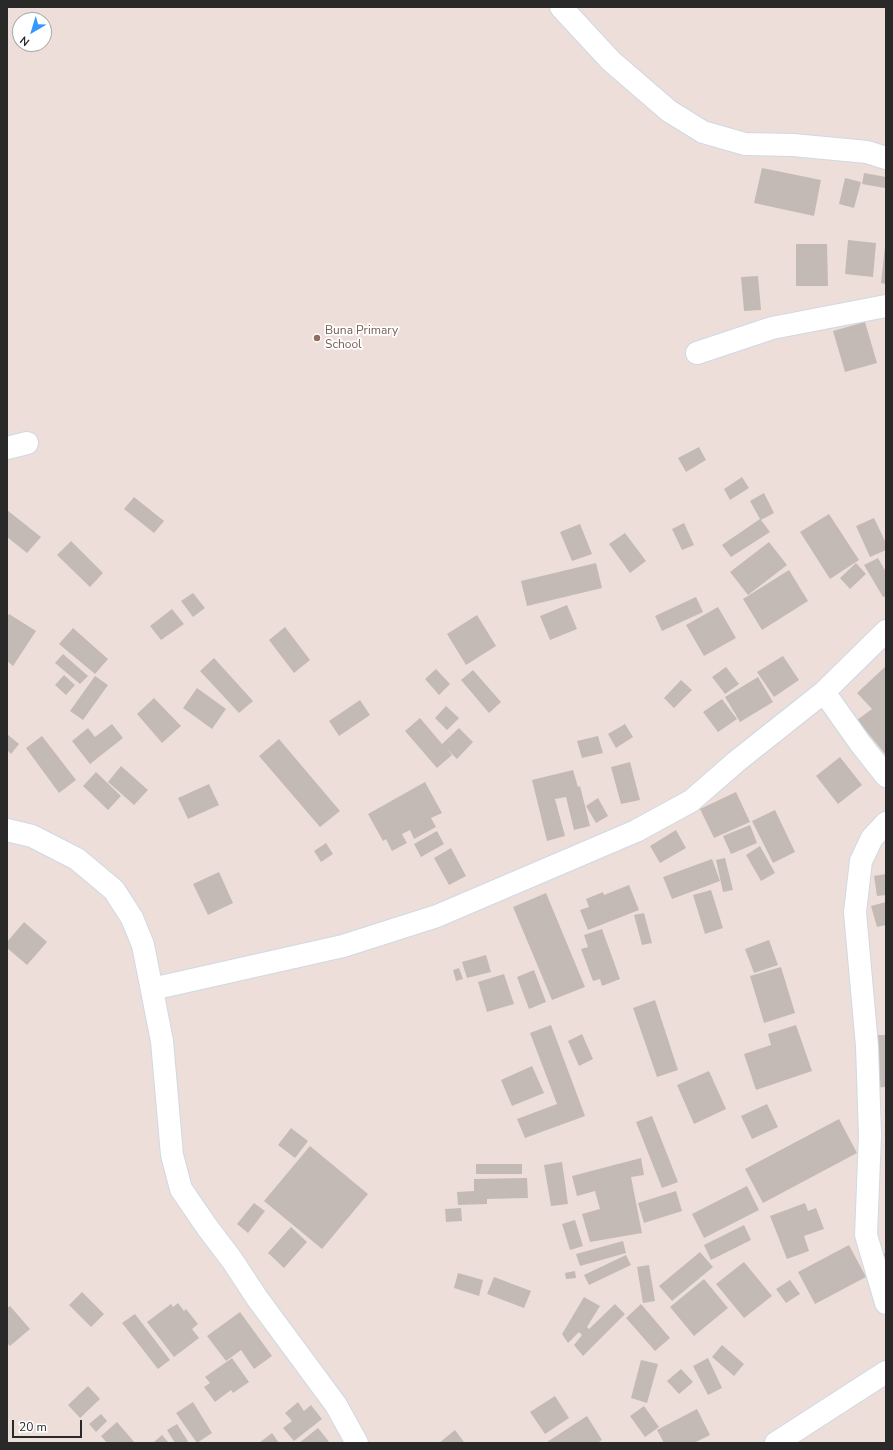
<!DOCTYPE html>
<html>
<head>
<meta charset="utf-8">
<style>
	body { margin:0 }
	#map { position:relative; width:893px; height:1450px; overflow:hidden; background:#edded9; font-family:"Nunito Sans",sans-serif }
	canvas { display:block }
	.frame { position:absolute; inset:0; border:8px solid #292929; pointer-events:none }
	.north { position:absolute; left:12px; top:12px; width:40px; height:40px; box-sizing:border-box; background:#fff; border:1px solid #a9a9a9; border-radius:50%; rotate:218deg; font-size:11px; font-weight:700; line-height:16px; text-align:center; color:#292929 }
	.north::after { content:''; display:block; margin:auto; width:14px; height:18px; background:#3499ff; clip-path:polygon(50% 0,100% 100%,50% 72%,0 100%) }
	.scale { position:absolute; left:12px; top:1420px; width:70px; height:18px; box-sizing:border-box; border:2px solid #292929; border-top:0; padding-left:5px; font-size:12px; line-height:14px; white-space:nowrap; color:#292929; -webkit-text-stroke:3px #fff; paint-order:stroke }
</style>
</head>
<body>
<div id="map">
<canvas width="893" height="1450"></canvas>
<div class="frame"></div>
<div class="north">N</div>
<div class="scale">20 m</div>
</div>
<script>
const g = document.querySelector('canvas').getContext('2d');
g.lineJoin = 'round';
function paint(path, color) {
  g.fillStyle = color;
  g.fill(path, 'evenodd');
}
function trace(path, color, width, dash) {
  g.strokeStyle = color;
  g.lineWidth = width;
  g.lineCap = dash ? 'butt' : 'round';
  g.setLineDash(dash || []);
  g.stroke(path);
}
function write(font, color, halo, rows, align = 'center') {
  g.font = font + ' "Nunito Sans",sans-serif';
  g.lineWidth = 3.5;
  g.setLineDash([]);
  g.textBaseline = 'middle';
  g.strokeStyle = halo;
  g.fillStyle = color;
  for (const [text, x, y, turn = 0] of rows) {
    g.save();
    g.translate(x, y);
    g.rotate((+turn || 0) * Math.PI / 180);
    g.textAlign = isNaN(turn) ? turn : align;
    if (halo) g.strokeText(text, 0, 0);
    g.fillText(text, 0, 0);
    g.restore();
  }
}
const building = new Path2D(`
	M762 168 821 180 814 216 754 203Z
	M864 173 886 177 885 188 862 184Z
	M845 178 861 182 854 208 839 204Z
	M848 240 876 243 873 277 845 274Z
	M796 244H827L828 286H796Z
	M885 246H886V284L881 283Z
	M758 276 761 310 744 311 741 277Z
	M865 322 877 363 845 372 833 331Z
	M699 447 706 460 686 472 678 458Z
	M742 477 749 488 730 500 724 489Z
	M764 493 774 513 761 520 770 532 731 557 722 545 760 519 750 501Z
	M134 497 164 521 154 533 124 509Z
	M7 510 41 537 27 553 7 537Z
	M829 514 859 560 830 579 800 532Z
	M874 518 886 543V550L870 557 856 526Z
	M684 523 694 545 682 550 672 529Z
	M580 524 592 554 572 561 560 532Z
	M625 533 646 561 630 573 609 544Z
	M71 541 103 573 90 587 57 555Z
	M769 542 787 565 748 595 730 572Z
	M878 558 886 572V596L883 597 864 565Z
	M596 563 602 588 527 606 521 581Z
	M856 563 866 574 850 589 840 578Z
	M789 570 808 601 762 630 743 599Z
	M193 593 205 608 193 617 181 601Z
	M696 597 703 612 662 631 655 616Z
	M567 605 577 629 550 640 540 616Z
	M718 607 736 638 704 656 686 625Z
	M172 609 184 624 161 640 150 626Z
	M9 614 36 631 13 666 7 661V617Z
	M477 615 496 646 466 665 447 634Z
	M285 627 310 660 294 673 269 640Z
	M73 628 108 659 95 674 59 644Z
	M63 654 88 676 80 684 55 663Z
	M783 656 799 680 774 697 757 672Z
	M214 658 253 701 239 713 200 671Z
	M886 666V755L857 720 872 709 857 693Z
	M726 667 739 684 725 694 712 677Z
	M436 669 450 684 439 695 425 679Z
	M473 670 501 702 489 713 461 680Z
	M64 675 75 685 66 695 55 685Z
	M95 676 108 685 83 720 70 711Z
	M758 677 773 702 740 722 725 697Z
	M681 680 692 690 674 708 664 698Z
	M197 688 226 709 212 729 183 708Z
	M154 698 181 726 162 743 137 714Z
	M722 699 737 719 718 732 703 712Z
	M360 700 370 715 339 736 329 721Z
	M446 706 459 718 447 730 435 718Z
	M420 718 442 744 459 728 473 742 457 759 446 748 452 755 437 768 405 731Z
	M112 724 123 738 90 764 72 741 88 728 95 737Z
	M625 724 633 737 616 748 608 734Z
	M7 734 19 744 11 754 7 750Z
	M42 736 76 780 59 793 26 748Z
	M598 736 603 753 582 758 577 741Z
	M279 739 340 811 320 827 259 756Z
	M840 757 862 785 838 804 816 776Z
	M630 762 640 800 621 804 611 767Z
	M121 766 148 790 134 805 108 782Z
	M573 770 578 787 580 786 590 826 574 830 566 797 555 799 565 836 547 841 532 780Z
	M96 772 121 796 108 810 83 786Z
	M425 782 442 813 431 818 436 827 414 839 410 830 402 834 407 843 392 851 386 839 383 841 368 814Z
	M209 784 219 805 188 819 178 798Z
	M736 792 750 822 714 838 700 809Z
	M598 798 608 816 596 823 586 806Z
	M775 810 795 852 773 863 752 821Z
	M750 825 757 843 731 854 723 836Z
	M676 830 686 848 660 863 650 846Z
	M437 831 444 844 421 857 414 844Z
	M326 843 333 854 321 862 314 851Z
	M760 846 775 873 761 881 746 855Z
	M451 848 466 876 449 885 434 858Z
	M725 858 733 890 723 892 716 860Z
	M712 859 720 881 672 899 663 877Z
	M219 872 233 903 208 915 193 884Z
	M886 874V895L877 896 874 876Z
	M629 885 639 910 588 930 580 910 589 907 586 899 603 892 604 895Z
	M711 890 723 928 705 934 693 895Z
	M546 893 585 987 552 1000 513 907Z
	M886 902V925L877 927 871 906Z
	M644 913 652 943 642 945 634 915Z
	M24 922 47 942 27 965 7 948V942Z
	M602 929 620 979 602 986 600 979 593 981 581 949 588 947 584 935Z
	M769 940 778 965 754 973 745 949Z
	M486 955 491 972 467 978 462 962Z
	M781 967 795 1013 764 1023 750 976Z
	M459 968 463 979 456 981 453 970Z
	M534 970 546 1002 529 1009 517 977Z
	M504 974 514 1004 487 1012 478 982Z
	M655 1000 678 1070 657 1077 633 1008Z
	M551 1025 585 1116 525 1138 517 1119 557 1104 530 1033Z
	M796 1025 812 1071 756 1090 744 1054 771 1045 768 1034Z
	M582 1034 593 1059 579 1066 568 1041Z
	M869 1035H886V1087L870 1088Z
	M532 1066 544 1093 512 1106 501 1080Z
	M709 1071 726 1109 694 1124 677 1085Z
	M767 1104 778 1127 752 1139 741 1116Z
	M652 1116 678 1182 662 1188 636 1122Z
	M839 1119 857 1153 763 1203 745 1169Z
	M291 1128 308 1141 295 1158 278 1145Z
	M310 1146 368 1194 322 1249 264 1201Z
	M641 1158 644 1175 631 1177 642 1233 590 1242 582 1214 600 1209 595 1191 577 1196 572 1176Z
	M562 1162 568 1204 551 1206 544 1165Z
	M476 1164H522V1174H476Z
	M527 1178 528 1198 487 1199V1204L458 1205 457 1192 474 1191V1179Z
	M747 1186 759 1210 704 1238 692 1214Z
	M676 1191 682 1211 644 1223 638 1203Z
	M254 1203 265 1211 248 1233 237 1224Z
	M805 1203 808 1211 816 1208 824 1229 804 1236 809 1251 787 1259 770 1216Z
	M461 1208 462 1221 446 1222 445 1209Z
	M575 1220 583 1246 570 1250 562 1224Z
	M744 1225 751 1240 711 1260 704 1245Z
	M291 1227 307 1242 284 1268 268 1253Z
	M623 1241 626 1253 580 1266 576 1254Z
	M849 1245 866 1277 815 1304 798 1272Z
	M700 1252 713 1267 672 1301 659 1286Z
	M886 1253V1265L883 1254Z
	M626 1255 631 1265 589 1285 584 1275Z
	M744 1262 772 1296 744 1318 716 1284Z
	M649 1265 655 1301 643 1303 637 1267Z
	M575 1271 576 1278 566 1279 565 1273Z
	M458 1273 483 1280 479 1296 454 1288Z
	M494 1277 531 1291 524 1308 487 1294Z
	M704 1279 728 1308 694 1336 670 1307Z
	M790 1280 800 1294 786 1303 776 1289Z
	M82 1292 104 1314 91 1327 69 1305Z
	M584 1297 600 1306 587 1327 589 1329 615 1304 625 1314 583 1356 574 1345 582 1335 579 1332 568 1343 562 1334Z
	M178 1303 184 1311 186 1309 198 1324 192 1329 199 1338 174 1357 147 1322 171 1304 173 1307Z
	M641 1304 670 1338 655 1351 626 1318Z
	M10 1306 30 1329 10 1346 7 1343V1308Z
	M240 1312 272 1356 254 1369 241 1350 226 1361 207 1336Z
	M135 1314 170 1360 158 1369 122 1323Z
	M722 1345 744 1364 734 1376 712 1357Z
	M232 1358 249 1382 233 1393 231 1390 215 1402 204 1387 210 1383 205 1377Z
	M708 1358 722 1388 708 1395 693 1366Z
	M641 1360 658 1364 647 1403 631 1398Z
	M681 1369 693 1382 679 1394 667 1381Z
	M88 1386 100 1399 80 1418 68 1405Z
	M555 1396 569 1418 545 1434 530 1412Z
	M193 1402 212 1433 197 1443 176 1413Z
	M298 1402 304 1411 311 1405 322 1419 294 1441 283 1428 292 1421 285 1413Z
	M644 1406 659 1427 645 1437 630 1416Z
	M697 1409 710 1435 694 1443H664L657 1430Z
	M101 1414 107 1421 96 1432 89 1424Z
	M587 1416 602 1440 597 1443H548L547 1442Z
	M117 1422 135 1443H107L101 1436Z
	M177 1424 189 1443H175L167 1430Z
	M318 1428 330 1443H299Z
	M455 1430 464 1442 439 1443Z
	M272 1433 279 1443H259Z
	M162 1435 169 1443H153Z`);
const street = new Path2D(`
	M561 7 611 61 669 111 703 132 745 144 793 145 867 152 886 158
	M697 353 772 328 886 306
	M7 448 27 443
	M824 692 860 743 886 776
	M886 823 872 838 861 861 855 912 867 1046 870 1135 866 1235 886 1303
	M7 830 32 836 77 859 114 890 132 918 143 945 162 1041 172 1155 181 1189 207 1227 232 1260 257 1298 336 1405 357 1443
	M152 989 343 946 437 916 636 831 691 801 737 761 824 692 886 631
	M776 1443 886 1372`);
const markers = [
	[317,338,4,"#8d6e63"]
];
const educationNames = [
	["Buna Primary",325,331],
	["School",325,345]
];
paint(building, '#c4bab5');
trace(street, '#ced9e4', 24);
trace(street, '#fff', 22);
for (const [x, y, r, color] of markers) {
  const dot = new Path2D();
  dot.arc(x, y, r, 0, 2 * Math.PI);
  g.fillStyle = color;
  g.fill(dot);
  trace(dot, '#fff', 1.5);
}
write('12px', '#785e54', '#fff', educationNames, 'left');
</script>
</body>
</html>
